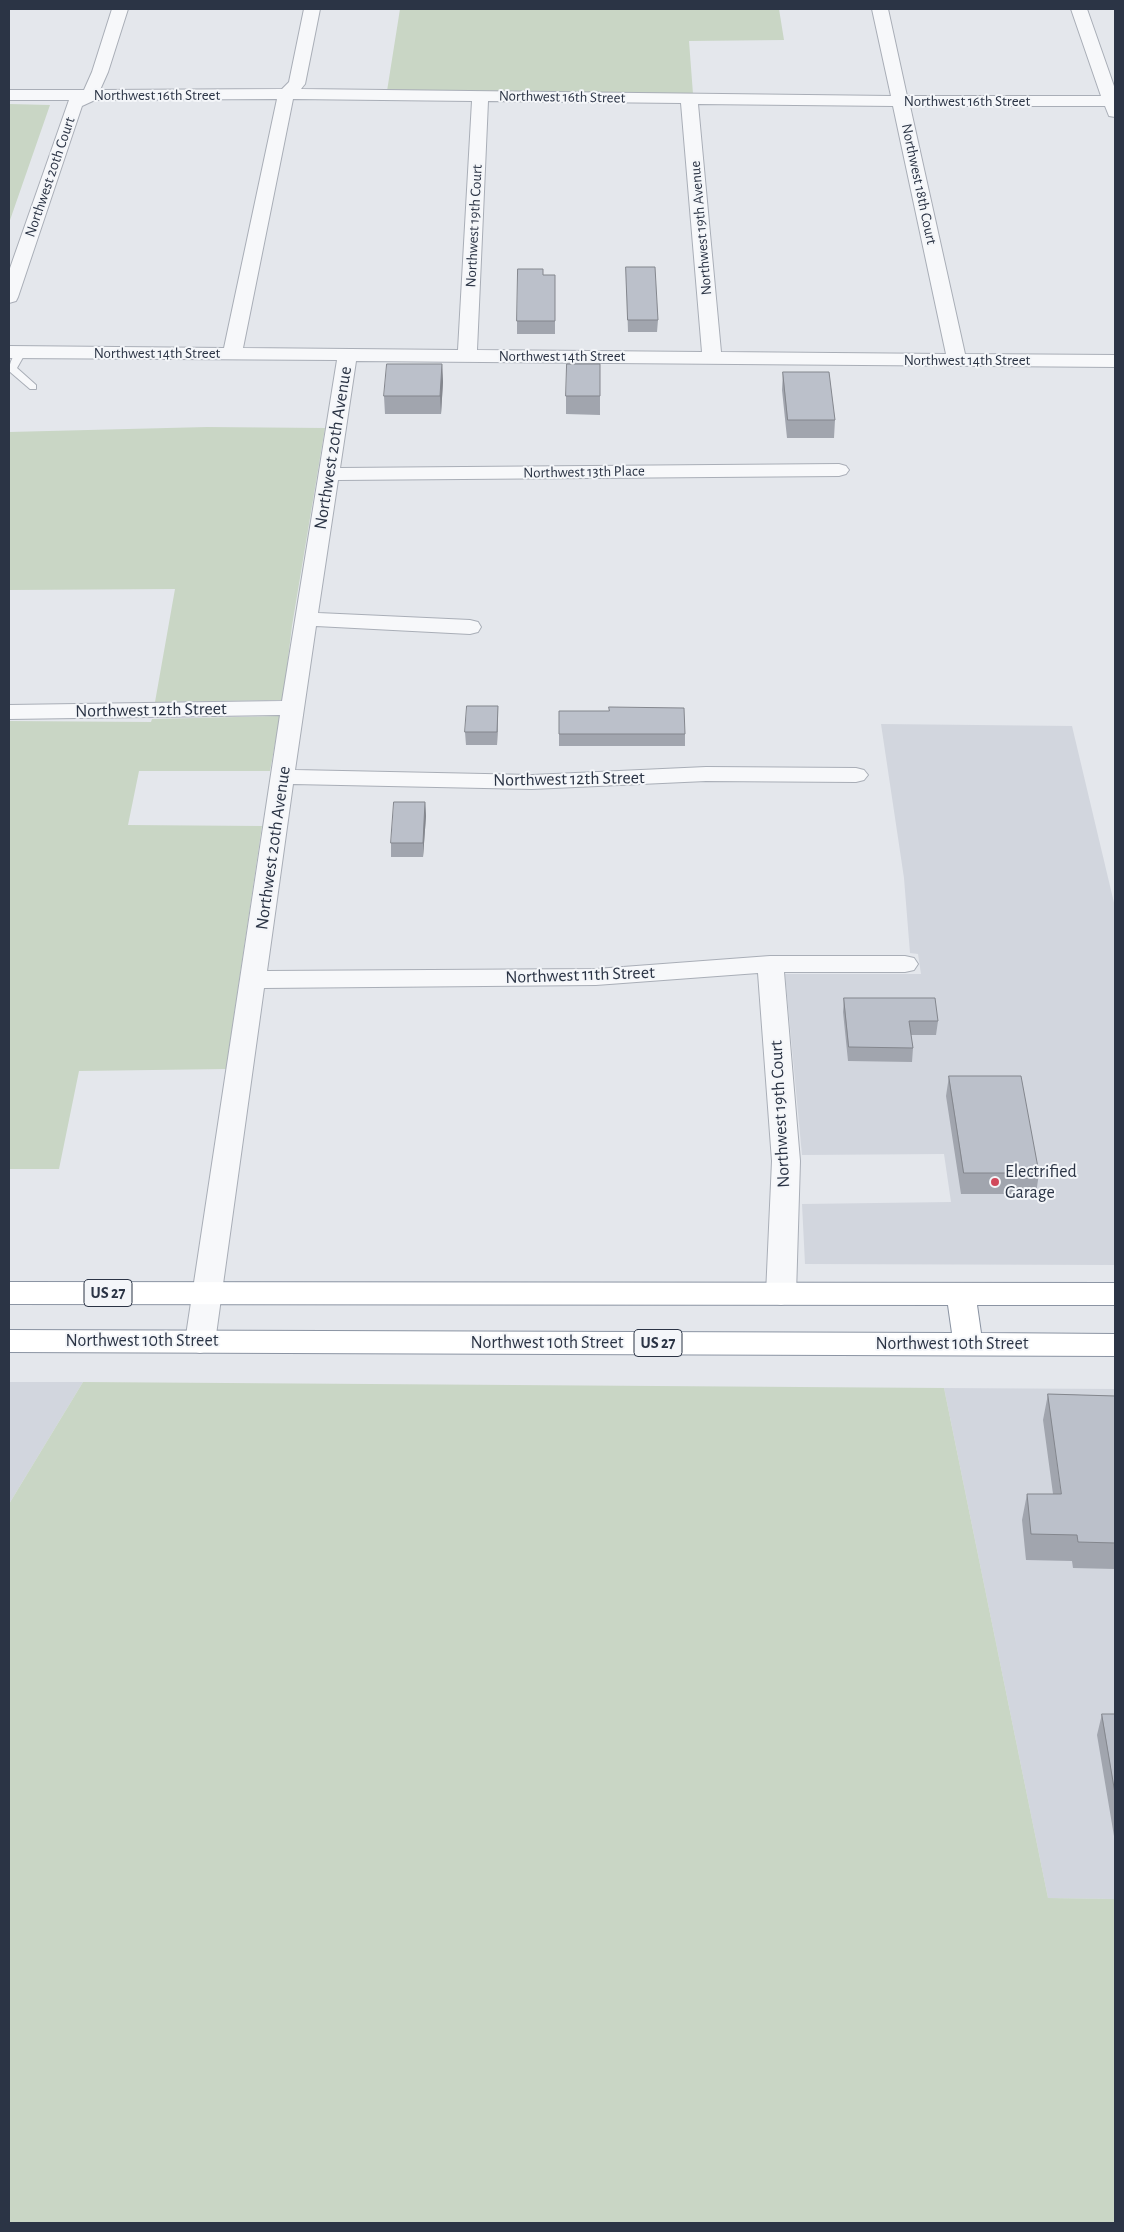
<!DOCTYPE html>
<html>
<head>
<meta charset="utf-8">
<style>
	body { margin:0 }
	#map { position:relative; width:1124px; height:2232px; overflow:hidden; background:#e4e7ec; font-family:"Alegreya Sans",sans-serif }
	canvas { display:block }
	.frame { position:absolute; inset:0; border:10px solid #2b3445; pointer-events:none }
</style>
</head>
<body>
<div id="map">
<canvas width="1124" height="2232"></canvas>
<div class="frame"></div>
</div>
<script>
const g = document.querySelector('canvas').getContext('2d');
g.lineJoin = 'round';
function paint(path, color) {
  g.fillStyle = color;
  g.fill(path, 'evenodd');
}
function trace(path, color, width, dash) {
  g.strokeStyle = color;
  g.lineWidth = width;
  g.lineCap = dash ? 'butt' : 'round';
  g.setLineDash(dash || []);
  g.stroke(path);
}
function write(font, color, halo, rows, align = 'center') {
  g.font = font + ' "Alegreya Sans",sans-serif';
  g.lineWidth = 4;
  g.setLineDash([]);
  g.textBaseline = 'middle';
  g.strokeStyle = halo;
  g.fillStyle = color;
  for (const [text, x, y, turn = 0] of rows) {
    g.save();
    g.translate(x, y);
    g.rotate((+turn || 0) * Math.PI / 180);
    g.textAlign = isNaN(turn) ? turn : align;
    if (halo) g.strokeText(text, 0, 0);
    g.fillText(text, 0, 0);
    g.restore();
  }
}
const built = new Path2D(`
	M881 724 1072 726 1115 907V1265L805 1264 802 1204 951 1202 944 1154 802 1155 785 974H921L918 954 910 953 904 878Z
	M9 1382H83L9 1504Z
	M944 1388 1115 1389V1899L1048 1898Z`);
const green = new Path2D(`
	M400 9H779L784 40 689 41 693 94 387 91Z
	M9 104 50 105 9 223Z
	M207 427 325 428 292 626 283 700 155 702 175 589 9 590V432Z
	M280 716 270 771H139L128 825 262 826 226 1069 79 1071 59 1169H9V721L151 722 152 719Z
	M83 1382 944 1388 1048 1898 1115 1899V2223H9V1504Z`);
const service = new Path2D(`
	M21 349 26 352 17 368 36 385V389H30L9 371C9 364 14 351 21 349Z`);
const minor = new Path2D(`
	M112 9H128L108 72 100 90 282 89 289 82 304 9H320L305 84 301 89 891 96 872 9H888L907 96H1101L1071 9H1087L1115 89V117L1109 116 1105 106H910L965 354 1115 355V367L356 361 340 468 839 464 846 466 849 470 846 474 839 476 338 480 318 613 470 620 478 622 481 627 478 632 470 634 316 626 295 770 532 775 706 767 856 768 864 770 868 775 864 780 856 782 706 781 532 789 293 784 267 971 596 969 770 956H905L914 958 918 964 914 970 905 972H784L800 1161 796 1294 791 1302 781 1305 771 1302 766 1294 772 1161 758 973 596 985 264 988 215 1342 211 1350 200 1353 189 1350 185 1342 280 715 9 719V705L282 701 337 360 9 358V346L224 348 277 99 95 100 82 106 18 297 16 301 9 303V271L69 100H9V90H84L92 72ZM293 99 472 101 458 350 243 348ZM488 101 681 103 702 352 477 350ZM698 104 893 106 946 354 721 352Z`);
const trunk = new Path2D(`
	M9 1282 1115 1283V1305H977L981 1333 1115 1334V1356L9 1352V1330L952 1333 948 1305 9 1304Z`);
const wall = new Path2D(`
	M626 267 658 320 657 332H628Z
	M543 275H555V334H517V321Z
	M442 364 443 382 441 414H385L384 396Z
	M600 364V415L566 414V396Z
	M783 372 835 420 834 438H787L782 390Z
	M498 706 497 745H466L465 732Z
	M559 711 685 734V746H559Z
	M425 802 426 816 423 857H391V843Z
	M844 998 938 1021 936 1035H911L913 1048 912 1062 848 1061 843 1012Z
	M949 1076 1039 1173 1036 1194H961L946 1096Z
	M1048 1394 1115 1396V1569L1073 1568 1072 1561 1026 1560 1022 1520 1027 1494H1053L1043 1420Z
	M1102 1714H1115V1842L1097 1735Z`);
const shadedWall = new Path2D(`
	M442 364 443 382 441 414 440 396Z
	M498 706V720L497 745V732Z
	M425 802 426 816 423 857V843Z`);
const building = new Path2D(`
	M626 267H655L658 320H628Z
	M518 269H543V275H555V321H517Z
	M387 364H442L440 396H384Z
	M567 364H600V396H566Z
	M783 372H829L835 420H788Z
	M467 706H498L497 732H465Z
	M609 707 684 708 685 734H559V711H609Z
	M394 802H425L423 843H391Z
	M844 998H935L938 1021H909L913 1048 849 1047Z
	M949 1076H1021L1039 1173H964Z
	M1048 1394 1115 1396V1543L1078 1542 1077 1535 1031 1534 1027 1494H1061Z
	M1102 1714H1115V1793Z`);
const markers = [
	[995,1182,5,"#d1495b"]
];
const farStreetnames = [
	["Northwest 16th Street",157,95],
	["Northwest 16th Street",562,97,1],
	["Northwest 16th Street",967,101],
	["Northwest 20th Court",50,177,-71],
	["Northwest 18th Court",919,184,78],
	["Northwest 19th Court",474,226,-87],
	["Northwest 19th Avenue",701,228,-95],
	["Northwest 14th Street",157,353],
	["Northwest 14th Street",562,356],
	["Northwest 14th Street",967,360],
	["Northwest 13th Place",584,472,-1]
];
const shields = [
	[108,1293,48],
	[658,1343,48]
];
const shieldNames = [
	["US 27",108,1293],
	["US 27",658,1343]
];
const streetNames = [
	["Northwest 20th Avenue",333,448,-81],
	["Northwest 12th Street",151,710,-1],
	["Northwest 12th Street",569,779,-1],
	["Northwest 20th Avenue",273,848,-82],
	["Northwest 11th Street",580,975,-2],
	["Northwest 19th Court",780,1114,-93],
	["Northwest 10th Street",142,1341],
	["Northwest 10th Street",547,1343],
	["Northwest 10th Street",952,1344]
];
const poiNames = [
	["Electrified",1005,1172],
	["Garage",1005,1193]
];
paint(built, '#d2d6de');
paint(green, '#c9d6c5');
trace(service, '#a9aeb7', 2);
trace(minor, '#a9aeb7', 2);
trace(trunk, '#8b94a3', 2);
paint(service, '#f7f8fa');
paint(minor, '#f7f8fa');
paint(trunk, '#fff');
paint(wall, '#a1a5ae');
paint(shadedWall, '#83868d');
paint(building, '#bbc0ca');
trace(building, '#83868d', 1);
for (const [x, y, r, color] of markers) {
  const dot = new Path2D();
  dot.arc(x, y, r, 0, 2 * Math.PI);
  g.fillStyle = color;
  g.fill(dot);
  trace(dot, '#f4f6f9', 2);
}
write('15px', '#2b3445', '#f4f6f9', farStreetnames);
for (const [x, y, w] of shields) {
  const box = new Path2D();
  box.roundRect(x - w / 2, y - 13.5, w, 27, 4);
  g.fillStyle = '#f4f6f9';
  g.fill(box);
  trace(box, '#2b3445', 1);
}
write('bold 16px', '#2b3445', null, shieldNames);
write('18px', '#2b3445', '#f4f6f9', streetNames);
write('18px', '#2b3445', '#f4f6f9', poiNames, 'left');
</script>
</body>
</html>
